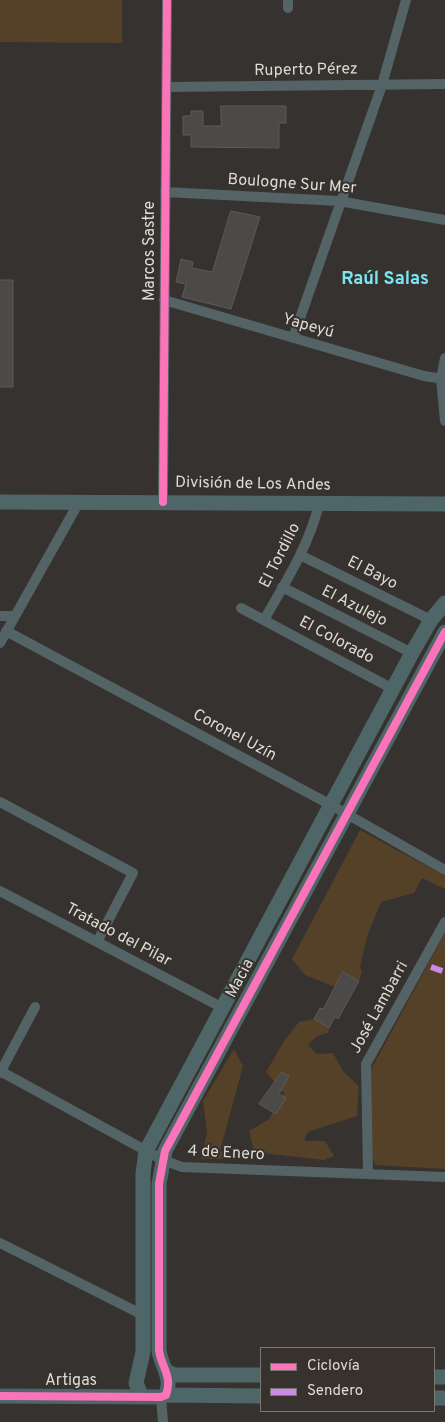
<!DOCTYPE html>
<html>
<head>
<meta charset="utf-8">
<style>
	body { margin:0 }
	#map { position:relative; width:445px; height:1422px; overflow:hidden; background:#35322f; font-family:Overpass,sans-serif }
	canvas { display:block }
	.legend { position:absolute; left:260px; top:1347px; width:175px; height:65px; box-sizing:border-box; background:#37322d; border:1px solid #7a7671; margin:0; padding:6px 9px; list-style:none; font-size:15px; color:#dedbd8 }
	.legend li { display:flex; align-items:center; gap:10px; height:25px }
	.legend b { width:25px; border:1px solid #7a7671 }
</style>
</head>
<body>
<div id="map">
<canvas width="445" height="1422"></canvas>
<ul class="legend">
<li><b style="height:6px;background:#fb73b8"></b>Ciclovía</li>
<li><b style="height:6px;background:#ca8be6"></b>Sendero</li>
</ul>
</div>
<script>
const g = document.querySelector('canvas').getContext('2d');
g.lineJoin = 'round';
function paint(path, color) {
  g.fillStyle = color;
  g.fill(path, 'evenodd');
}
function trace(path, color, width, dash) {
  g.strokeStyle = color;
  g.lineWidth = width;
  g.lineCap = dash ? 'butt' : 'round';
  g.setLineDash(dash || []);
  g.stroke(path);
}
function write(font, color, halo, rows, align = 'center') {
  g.font = font + ' Overpass,sans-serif';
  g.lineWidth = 4;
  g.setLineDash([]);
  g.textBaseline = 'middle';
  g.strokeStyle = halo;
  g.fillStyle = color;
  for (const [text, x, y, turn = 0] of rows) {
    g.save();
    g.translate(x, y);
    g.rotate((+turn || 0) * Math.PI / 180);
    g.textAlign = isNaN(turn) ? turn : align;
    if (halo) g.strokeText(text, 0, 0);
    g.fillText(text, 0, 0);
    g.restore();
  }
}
const green = new Path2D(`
	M0 0H122V43L0 42Z
	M360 830 445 876V889L422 878 414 893 381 902 368 934 360 966 362 971 359 981 343 972 335 987 305 975 292 959Z
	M445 933V1169L375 1165 372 1156 370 1071Z
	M314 1019 329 1028 328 1033 317 1036 308 1045 317 1054 333 1053 343 1071 359 1086 357 1116 308 1132 304 1141H325L334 1156 324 1160 254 1152 249 1131 269 1119 284 1093 266 1072 284 1041 299 1022Z
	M234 1049 243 1066 220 1151 231 1155 229 1159H201L207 1132 203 1101Z`);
const building = new Path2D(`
	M221 106H286V123H279V148L191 147V135H183V116H191V111H203V126H221Z
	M231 211 260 217 231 309 182 297 186 284 176 282 181 259 193 262 192 268 212 272Z
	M0 280H13V387H0Z
	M343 972 359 981 338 1019 335 1017 329 1028 314 1019 320 1008 323 1009Z
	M282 1072 289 1076 279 1094 286 1098 276 1114 259 1104Z`);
const street = new Path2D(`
	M288 8V0
	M167 87 445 84
	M165 192 339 201 445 220
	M164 300 424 376 445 379
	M293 338 382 85 406 0
	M445 358 441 379 445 421
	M163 502 167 0
	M300 555 431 620
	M282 587 412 653
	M241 608 393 689
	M0 616H15
	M264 620C285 583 309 546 319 504
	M6 631 331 805 445 870
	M0 643 79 502
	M0 802 133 873 97 942
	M0 891 223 1008
	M0 1071 163 1160 182 1167 445 1177
	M0 1073 35 1007
	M368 1174 366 1064 445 922
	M0 1243 143 1315
	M161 1397 163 1422`);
const secondary = new Path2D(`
	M0 502 445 504
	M168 1372 174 1375H261
	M434 1377H445
	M166 1395 261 1396
	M0 1396 161 1397 166 1395C173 1376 161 1367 159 1350V1184L165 1151 445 632
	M142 1397 136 1383 143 1352V1173L146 1151 412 653 431 620 445 603
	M434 1398H445`);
const quiet = new Path2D(`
	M431 967 445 972`);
const cycleway = new Path2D(`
	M163 502 167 0
	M0 1396 161 1397 166 1395C173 1376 161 1367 159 1350V1184L165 1151 445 632`);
const streetNames = [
	["Ruperto Pérez",306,71,-1],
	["Boulogne Sur Mer",292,185,4],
	["Marcos Sastre",151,251,-90],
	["Yapeyú",308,327,16],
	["División de Los Andes",253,485,1],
	["El Tordillo",281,556,-63],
	["El Bayo",372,574,27],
	["El Azulejo",354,607,27],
	["El Colorado",336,641,28],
	["Coronel Uzín",234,736,28],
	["Tratado del Pilar",118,936,28],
	["Macia",241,979,-62],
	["José Lambarri",380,1008,-61],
	["4 de Enero",226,1154,3],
	["Artigas",71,1382]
];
const neighbourhoodNames = [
	["Raúl Salas",385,280]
];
paint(green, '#554128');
paint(building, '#4c4a48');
trace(building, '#5c5a58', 1);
trace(street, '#546365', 10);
trace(secondary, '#4f6668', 15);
trace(quiet, '#ca8be6', 6, [12, 6]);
trace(cycleway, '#fb73b8', 8);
write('16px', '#dedbd8', '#37322d', streetNames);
write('bold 18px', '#7be5f3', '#37322d', neighbourhoodNames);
</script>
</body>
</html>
